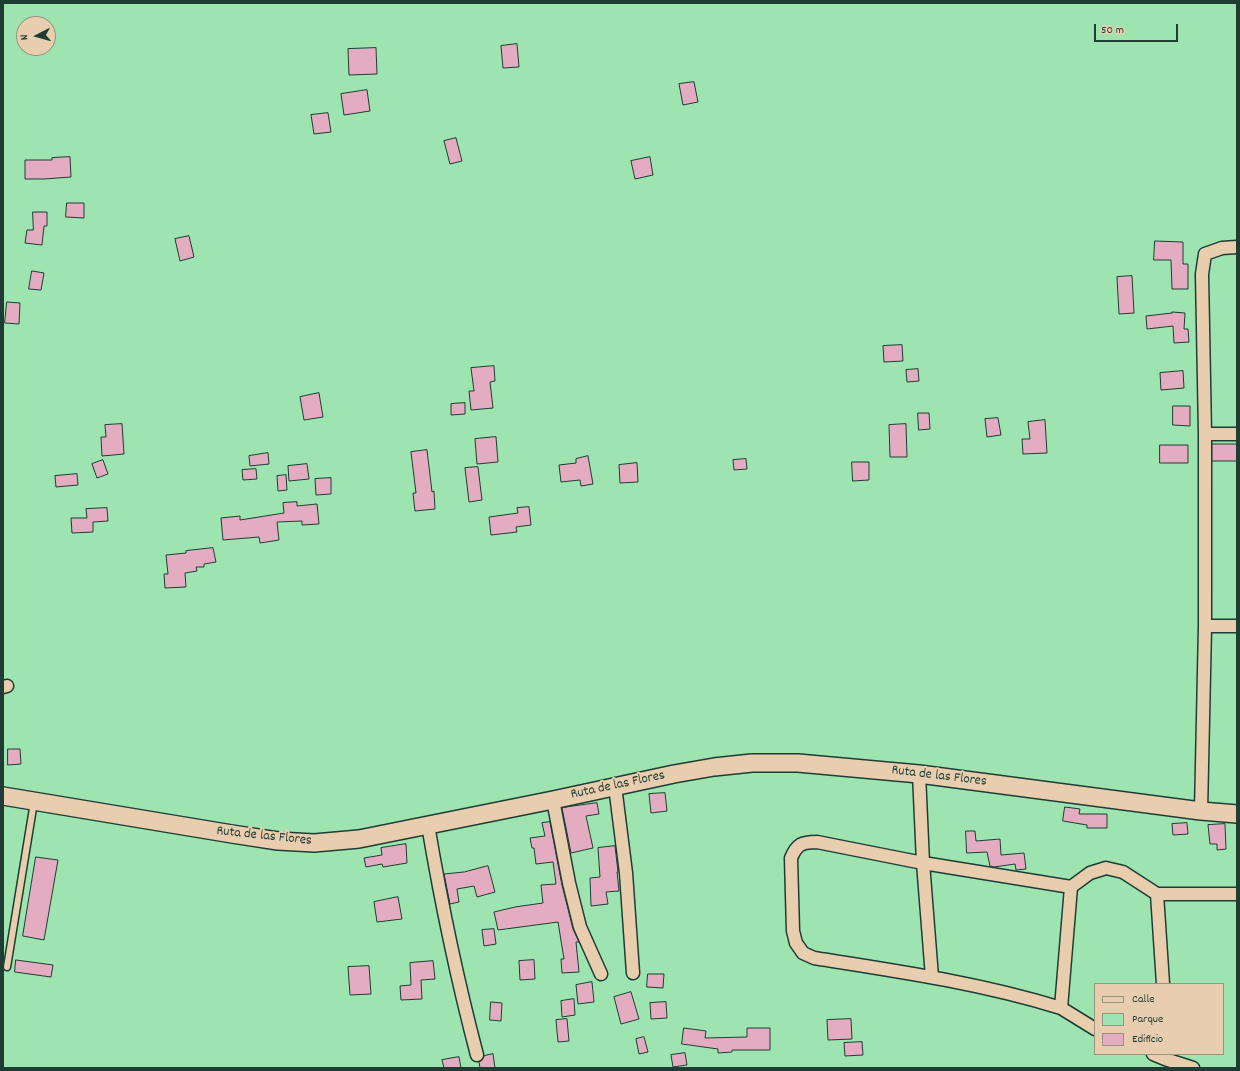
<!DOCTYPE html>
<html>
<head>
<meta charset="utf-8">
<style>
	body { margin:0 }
	#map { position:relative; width:1240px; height:1071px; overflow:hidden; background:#e6c4b4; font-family:Dekko,sans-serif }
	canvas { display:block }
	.frame { position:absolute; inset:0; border:4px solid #1f3d34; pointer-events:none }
	.legend { position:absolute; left:1094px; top:983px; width:130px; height:72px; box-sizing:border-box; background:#e8ceaf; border:1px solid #98947e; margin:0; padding:5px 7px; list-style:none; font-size:12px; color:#1f3d34 }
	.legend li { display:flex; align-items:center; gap:8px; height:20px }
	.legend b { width:20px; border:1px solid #98947e }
	.north { position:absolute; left:16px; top:16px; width:40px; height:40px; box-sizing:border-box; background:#e8ceaf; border:1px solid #98947e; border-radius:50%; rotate:264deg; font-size:11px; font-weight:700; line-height:16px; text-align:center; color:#1f3d34 }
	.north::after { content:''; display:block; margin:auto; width:14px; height:18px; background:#1f3d34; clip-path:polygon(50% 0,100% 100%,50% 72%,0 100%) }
	.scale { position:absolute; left:1094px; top:24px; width:84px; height:18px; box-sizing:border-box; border:2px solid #1f3d34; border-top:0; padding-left:5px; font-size:12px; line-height:14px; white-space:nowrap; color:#1f3d34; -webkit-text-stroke:3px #e8ceaf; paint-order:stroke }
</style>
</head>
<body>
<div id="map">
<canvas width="1240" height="1071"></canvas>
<div class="frame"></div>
<ul class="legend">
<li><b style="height:5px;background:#e8ceaf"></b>Calle</li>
<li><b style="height:11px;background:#9ee4b0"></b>Parque</li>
<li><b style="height:11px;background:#e3acc1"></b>Edificio</li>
</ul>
<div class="north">N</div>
<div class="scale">50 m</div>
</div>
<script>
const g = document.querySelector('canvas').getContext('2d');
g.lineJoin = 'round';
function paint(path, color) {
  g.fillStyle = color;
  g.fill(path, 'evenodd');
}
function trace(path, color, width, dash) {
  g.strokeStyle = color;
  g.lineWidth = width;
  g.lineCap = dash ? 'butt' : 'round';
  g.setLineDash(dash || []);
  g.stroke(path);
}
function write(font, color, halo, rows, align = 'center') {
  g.font = font + ' Dekko,sans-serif';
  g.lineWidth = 4;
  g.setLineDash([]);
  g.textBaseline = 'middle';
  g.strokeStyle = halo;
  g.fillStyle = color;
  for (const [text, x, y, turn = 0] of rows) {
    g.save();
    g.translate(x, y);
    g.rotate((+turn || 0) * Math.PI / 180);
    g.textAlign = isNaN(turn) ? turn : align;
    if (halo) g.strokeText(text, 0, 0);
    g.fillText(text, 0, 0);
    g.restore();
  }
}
const green = new Path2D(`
	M3 3H1237V1068H3ZM24 24H48V48H24ZM1095 984H1223V1054H1095Z`);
const building = new Path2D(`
	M517 44 519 67 503 68 501 46Z
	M376 48 377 74 349 75 348 49Z
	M694 82 698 102 683 105 679 84Z
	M367 90 370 111 344 115 341 94Z
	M328 113 331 132 314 134 311 115Z
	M456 138 462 161 450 164 444 141Z
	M70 157 71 177 44 179H25V160H52V158Z
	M650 157 653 175 635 179 631 161Z
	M67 203H84V218L66 217Z
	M33 212H47V226H44L42 245 25 243 27 230H33Z
	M189 236 194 257 180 261 175 239Z
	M1155 241 1183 242V264H1188V289H1172L1171 260H1154Z
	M32 271 44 273 41 290 29 289Z
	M1132 276 1134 313 1119 314 1117 277Z
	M7 302 20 303 19 324 5 323Z
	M1172 312 1185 313 1184 329H1188L1189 342 1174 343 1173 326 1147 329 1146 316 1172 313Z
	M902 345 903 361 884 362 883 346Z
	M494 366 495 381 490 382 493 408 471 410 469 391H474L471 368Z
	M918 369 919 381 907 382 906 370Z
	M1183 371 1184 388 1161 390 1160 373Z
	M319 393 323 417 304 420 300 397Z
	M465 403V414L451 415V404Z
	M1173 406H1190V426L1173 425Z
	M918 413H929L930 429 919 430Z
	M998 418 1001 435 987 437 985 419Z
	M1045 420 1047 453 1023 454 1022 439H1030L1028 422Z
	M122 424 124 454 102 456 101 437H106L105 425Z
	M906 424 907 457H890L889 425Z
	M496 437 498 462 477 464 475 439Z
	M1212 444H1237V461H1212Z
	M1160 445H1188V463H1160Z
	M427 450 432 492 434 491 435 509 415 511 413 493H416L411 452Z
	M268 453 269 464 250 466 249 456Z
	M588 456 593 484 581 486 580 480 561 482 559 465 576 463V459Z
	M746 459 747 469 734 470 733 460Z
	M103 460 108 474 97 478 92 464Z
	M852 462H869V480L853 481Z
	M637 463 638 482 620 483 619 465Z
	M307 464 309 479 289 481 288 466Z
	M478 467 482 500 469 502 465 468Z
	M256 469 257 479 243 480 242 470Z
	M77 474 78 485 56 487 55 476Z
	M286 475 287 490 278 491 277 476Z
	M331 478V494L316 495 315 479Z
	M297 502V506L317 504 319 524 302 525V521L277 522 279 540 260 543 259 537 223 540 221 518 240 516V520L284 513 283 503Z
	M529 507 531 525 516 527 517 532 491 535 489 517 518 513 517 508Z
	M107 508 108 521 93 522V532L72 533 71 518H87L86 509Z
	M213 548 216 562 204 564V567H196L197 571 185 573 186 587 165 588 164 574H168L166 555 186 553V551Z
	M8 749H20L21 764 8 765Z
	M665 793 667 811 651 813 649 794Z
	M597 803 599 814 586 816 593 848 571 853 562 808Z
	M1065 807 1080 809 1079 814H1107V828H1087V825L1063 821Z
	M550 822 562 885 573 929 579 942H576L579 972 562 973 561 959H564L558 922 498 930 494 912 515 907 543 903 541 885 556 884 553 862 536 864 534 848H532L530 838 545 836 542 823Z
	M1187 823 1188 834 1173 835 1172 824Z
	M1225 824 1226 849 1217 850V844H1210L1208 825Z
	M966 831H975L976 841 1000 839 1001 855 1024 853 1026 869 1016 870 1015 864 994 867 990 866 987 852 967 853Z
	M406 844 407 863 383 867 382 864 366 867 364 858 382 855 381 848Z
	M615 846 618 872H617L619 891 606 892 608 904 591 906 590 878 600 877 598 848Z
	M36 857 58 860 44 940 23 936Z
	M488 866 495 892 477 897 474 886 457 889 459 902 450 904 444 874 464 872Z
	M398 897 402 919 377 922 374 902Z
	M494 929 496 944 484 946 482 930Z
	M16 960 53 965 51 977 15 972Z
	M534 960 535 979 520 980 519 961Z
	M433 961 435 979 421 980 422 999 401 1000 400 986 411 985 410 963Z
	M369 966 371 994 350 995 348 967Z
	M648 974H664L663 988 647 987Z
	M592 982 594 1002 578 1004 576 985Z
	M631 992 639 1019 621 1024 614 997Z
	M574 999 575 1015 562 1017 561 1001Z
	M491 1002 502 1003 501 1021 490 1020Z
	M666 1002 667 1018 651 1019 650 1003Z
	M567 1019 569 1041 558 1042 556 1020Z
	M851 1019 852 1039 828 1040 827 1020Z
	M684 1028 706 1031 705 1038 747 1037V1028H770V1050H732V1052L718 1053V1049L682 1044Z
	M644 1037 648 1052 639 1054 636 1039Z
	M862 1042 863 1055 845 1056 844 1043Z
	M685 1053 687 1065 673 1067 671 1055Z
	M493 1054 495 1068H480L479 1062 482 1060 484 1056Z
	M459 1057 461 1068H444L442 1060Z`);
const lane = new Path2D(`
	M7 967 34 802`);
const street = new Path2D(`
	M1205 434H1237
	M1205 626H1237
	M3 687 7 686
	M919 774 923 863 932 977
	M615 786 626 873 633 973
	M553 800 569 883 580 927 601 974
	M1201 811 1205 626V434L1202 274 1205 254 1222 248 1237 247
	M428 825C441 902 457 979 477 1055
	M1071 887 1061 1008C980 983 897 971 814 958L803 953 796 943 793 931 791 858C797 844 802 842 817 842L923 863 1071 887 1090 873 1106 868 1123 872 1157 894H1237
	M1157 894 1163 984
	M1061 1008 1095 1029
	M1153 1054 1165 1059
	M1165 1054V1059L1193 1068`);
const secondary = new Path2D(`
	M3 796 232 834 278 841 314 843 359 839 553 800 674 774 714 767 752 763H798L919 774 1201 811 1237 814`);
const streetNames = [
	["Ruta de las Flores",939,777,7],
	["Ruta de las Flores",618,786,-12],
	["Ruta de las Flores",264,837,6]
];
paint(green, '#9ee4b0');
paint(building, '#e3acc1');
trace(building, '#1f3d34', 1);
trace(lane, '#1f3d34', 9);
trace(street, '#1f3d34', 15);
trace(secondary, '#1f3d34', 20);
trace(lane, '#e8ceaf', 6);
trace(street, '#e8ceaf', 12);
trace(secondary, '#e8ceaf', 17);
write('14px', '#1f3d34', '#e8ceaf', streetNames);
</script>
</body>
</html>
